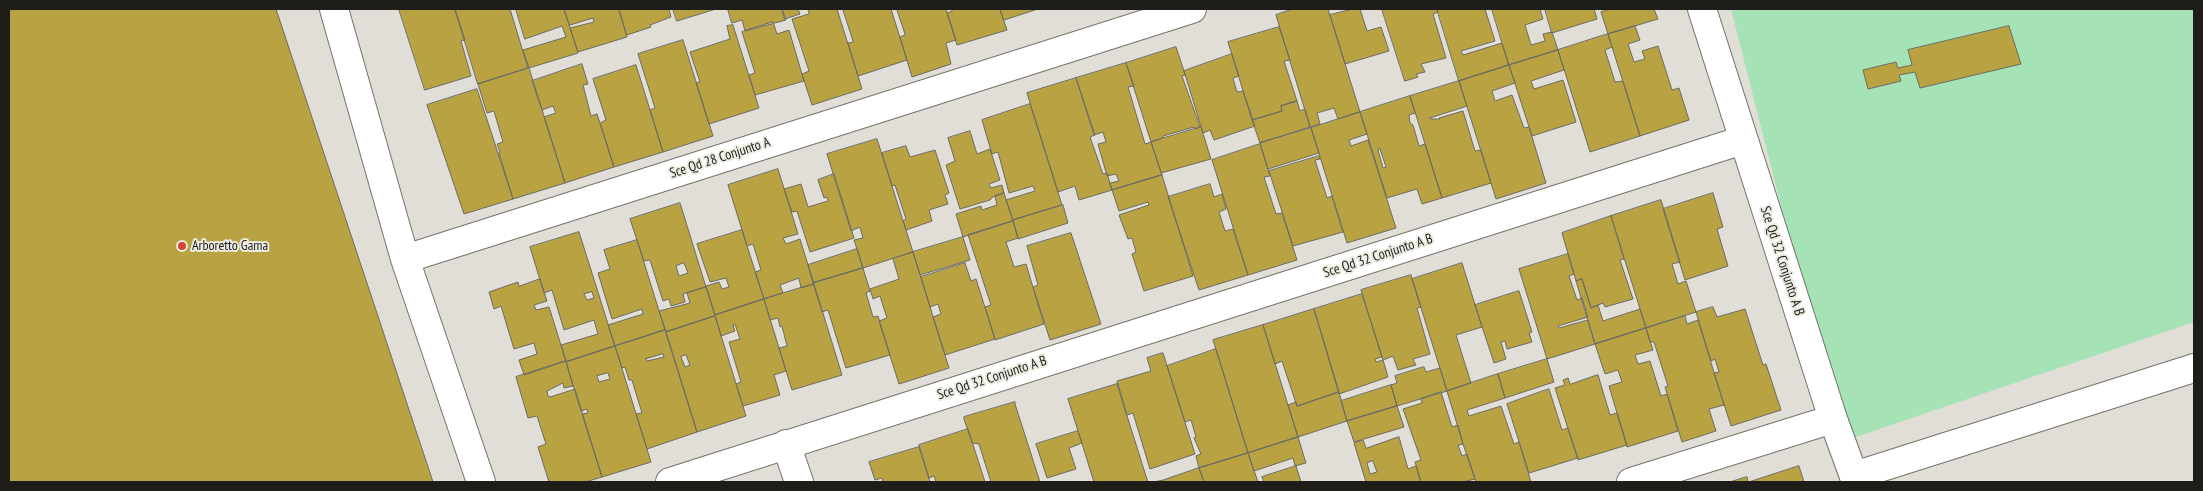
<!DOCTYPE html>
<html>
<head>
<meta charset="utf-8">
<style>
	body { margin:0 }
	#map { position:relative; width:2203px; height:491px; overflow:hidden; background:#e0ded6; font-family:"PT Sans Narrow",sans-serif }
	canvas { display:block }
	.frame { position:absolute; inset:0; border:10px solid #1e1d1a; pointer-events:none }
</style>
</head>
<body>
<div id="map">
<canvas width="2203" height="491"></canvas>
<div class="frame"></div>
</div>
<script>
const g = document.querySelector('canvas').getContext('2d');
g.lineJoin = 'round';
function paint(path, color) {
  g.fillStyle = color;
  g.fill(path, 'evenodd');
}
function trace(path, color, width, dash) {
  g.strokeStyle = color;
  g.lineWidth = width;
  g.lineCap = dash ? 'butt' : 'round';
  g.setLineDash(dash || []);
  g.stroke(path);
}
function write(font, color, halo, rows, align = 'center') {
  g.font = font + ' "PT Sans Narrow",sans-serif';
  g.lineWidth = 4;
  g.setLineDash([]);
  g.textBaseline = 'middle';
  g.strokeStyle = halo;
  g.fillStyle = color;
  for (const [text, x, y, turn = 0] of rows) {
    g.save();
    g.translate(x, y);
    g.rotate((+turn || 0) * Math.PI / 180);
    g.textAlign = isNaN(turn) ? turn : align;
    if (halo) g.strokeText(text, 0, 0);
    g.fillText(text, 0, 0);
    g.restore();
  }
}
const green = new Path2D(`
	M1731 9H2194V322L1841 442Z`);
const building = new Path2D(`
	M9 9H276L433 482H9Z
	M399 9H455L465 40 461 41 471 76 425 90Z
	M455 9H510L528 68 478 84Z
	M516 9H564L578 53 529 68 523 50 566 37 562 26 525 39Z
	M564 9H619L627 37 578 52 570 28 594 22 593 18 570 25Z
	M619 9H669L671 17 650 25 651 27 627 35Z
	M673 9H716L677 21Z
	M728 9H782L786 20 745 31 742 20 732 23Z
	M782 9H798L800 14 785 19Z
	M808 9H837L862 89 812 105 802 74 809 71 792 19 809 14Z
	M843 9H891L907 60 858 76 848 43 853 42Z
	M897 9H946L956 40 946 43 951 64 912 77 900 37 905 35Z
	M951 9H1000L1007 30 957 45 947 13 952 11Z
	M1000 9H1038L1004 20Z
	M1293 9H1328L1360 112 1338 119 1334 108 1317 113 1320 124 1310 127 1276 15Z
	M1353 9H1360L1367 31 1381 27 1389 51 1345 64 1330 15Z
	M1382 9H1437L1438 12 1433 14 1446 58 1421 64 1425 72 1416 74 1418 77 1405 81Z
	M1437 9H1485L1495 41 1461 51 1463 55 1502 43 1509 65 1459 81Z
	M1492 9H1540L1543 19 1525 25 1531 45 1545 41 1543 34 1552 32 1558 50 1509 65Z
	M1545 9H1594L1597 19 1552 33Z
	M1611 9H1654L1658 19 1608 34 1601 12Z
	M773 22 777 34 789 30 804 81 755 95 749 75 755 73 742 32Z
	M733 25 759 108 709 124 696 83 700 82 690 52 730 39 727 26Z
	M1635 26 1640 40 1628 44 1634 62 1645 59 1642 51 1658 46 1672 90 1679 88 1689 120 1640 136 1608 34Z
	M2009 26 2021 64 1920 88 1915 72 1899 75 1901 81 1868 89 1863 70 1896 62 1898 68 1912 65 1908 50Z
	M1279 27 1290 60 1284 61 1297 101 1281 106 1282 111 1252 120 1228 42Z
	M1608 34 1612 47 1605 50 1615 82 1623 81 1640 136 1590 152 1558 50Z
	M683 40 713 136 663 152 650 110 655 108 638 54Z
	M1176 47 1184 71 1185 75 1182 76 1200 127 1195 129 1194 127 1163 136V138L1151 142 1126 63Z
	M1558 50 1564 70 1531 81 1534 89 1563 80 1576 122 1532 136 1509 65Z
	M1232 54 1239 76 1233 78 1237 92 1243 91 1255 126 1214 140 1210 130 1203 133 1184 71Z
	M1126 63 1134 86 1128 87 1145 144 1151 142 1162 175 1112 190 1110 183 1119 181 1116 174 1107 176 1098 144 1106 142 1103 132 1094 135 1076 78Z
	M582 64 588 84 583 85 591 116 597 114 614 167 565 183 544 117 556 113 553 106 542 110 532 81Z
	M636 65 663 152 614 167 600 123 606 120 593 79Z
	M1509 65 1515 83 1492 91 1495 101 1512 95 1524 128 1529 127 1546 183 1496 199 1459 81Z
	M529 68 565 183 513 199 499 153 500 152 497 144 503 142 494 111 487 113 478 84Z
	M1076 78 1095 135 1090 137 1103 174 1107 173 1112 190 1079 200 1075 186 1058 192 1027 93Z
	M1459 81 1467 106 1430 118V119H1440L1439 118 1463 111 1475 151 1481 150 1491 183 1442 198 1410 96Z
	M477 89 513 199 464 214 427 105Z
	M1410 96 1415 113 1409 115 1410 123 1413 125 1419 146 1425 144 1442 198 1422 204 1417 189 1387 198 1360 112ZM1380 149 1386 167 1383 168 1378 150Z
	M1297 101 1300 111 1305 109 1310 127 1260 143 1252 120 1282 111 1281 106Z
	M1030 104 1062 205 1013 220 1006 200 1035 191 1033 186 1009 193 998 152 992 154 982 120Z
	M1360 112 1367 134 1349 140 1351 146 1368 140 1396 228 1347 243 1311 128Z
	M1201 127 1211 159 1161 173 1151 142Z
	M1311 128 1319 153 1268 169 1260 143Z
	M970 131 977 154 990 149 1000 180 989 184 991 188 1002 185 1004 193 993 197 990 200 960 209 946 165 955 161 948 138Z
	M877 139 913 252 863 268 854 240 863 238 860 227 851 231 827 154Z
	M1260 144 1270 176 1264 177 1276 214 1282 213 1297 260 1248 275 1212 160Z
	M906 146 910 157 935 150 949 193 945 195 948 204 929 210 932 221 906 230 903 221 906 219 895 185 892 186 882 153Z
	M1319 156 1320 159 1315 160 1327 198 1332 196 1343 232 1293 246 1269 171Z
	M778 169 798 234 783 238 786 244 800 239 814 284 801 288 799 278 780 285 783 293 764 299 755 272 761 270 753 244 747 246 728 185Z
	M834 174 854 238 810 252 797 211 792 212 784 189 801 184 808 207 828 201 827 197 824 198 818 180Z
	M1162 175 1193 276 1144 291 1132 254 1136 252 1132 238 1128 239 1119 215 1149 205 1148 202 1119 211 1112 190Z
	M1210 184 1214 197 1222 194 1226 209 1219 212 1225 231 1233 229 1248 275 1199 290 1168 197Z
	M1004 193 1013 221 963 237 956 214 981 206 982 210 997 205 995 196Z
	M1713 193 1723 227 1717 229 1728 266 1685 280 1663 209Z
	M1661 200 1680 262 1672 264 1678 284 1686 281 1696 312 1646 328 1611 216Z
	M680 203 706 287 683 294 685 302 671 306 669 299 663 301 650 260 644 261 630 219ZM684 263 688 273 679 276 676 266Z
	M1063 205 1068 223 1018 239 1013 220Z
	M1611 216 1624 259 1620 260 1633 299 1605 307 1603 303 1591 308 1582 279 1576 281 1562 233Z
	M1013 221 1018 238 1006 242 1014 267 1026 264 1044 324 995 340 985 307 991 305 968 235Z
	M742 230 764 299 715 315 706 286 719 282 722 289 729 287 726 278 710 282 697 244Z
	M579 232 615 346 566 362 561 345 598 334 594 320 564 330 552 290 544 293 530 247ZM592 292 594 298 587 300 584 294Z
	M1071 233 1101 324 1050 340 1033 287 1038 285 1027 246Z
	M963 237 970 260 920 275 913 252Z
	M637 240 665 330 615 346 608 325 643 314 642 309 612 319 598 273 610 269 604 250Z
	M857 249 863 268 813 283 808 265Z
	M913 252 949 368 899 384 879 321 887 318 880 296 873 299 870 289 899 279 893 259Z
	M1568 254 1574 274 1569 276 1577 300 1582 298 1588 317 1558 326 1559 328 1588 320 1595 344 1547 359 1519 269Z
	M965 263 971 281 976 279 995 339 945 355 933 317 941 314 938 304 930 307 921 277Z
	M1462 263 1482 327 1456 335 1471 383 1447 391 1412 279Z
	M863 268 870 291 866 293 873 317 878 316 890 355 846 368 828 310 822 312 813 283Z
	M1411 275 1421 307 1417 308 1430 354 1413 359 1416 365 1398 370 1393 356 1383 360 1361 290Z
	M540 279 547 301 534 305 536 310 549 307 566 361 524 375 519 360 537 354 534 343 514 349 501 306 494 309 489 292 518 282 519 286Z
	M1582 279 1591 308 1598 305 1603 321 1640 309 1646 328 1595 344 1576 281Z
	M814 284 842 375 792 390 779 348 787 346 782 326 780 327 778 318 770 320 764 299Z
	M706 287 715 316 666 332 659 311 690 303 687 293Z
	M1519 291 1532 332 1529 333 1532 342 1507 349 1505 341 1501 342 1506 359 1494 363 1475 305Z
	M1362 294 1382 357 1375 359 1376 362 1383 360 1388 377 1339 394 1314 309Z
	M764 299 786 371 774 375 780 395 743 406 736 384 741 382 729 342 740 339 735 324 733 325 735 331 721 336 715 315Z
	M1713 307 1717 317 1745 309 1763 365 1766 364 1781 410 1731 426 1714 373 1719 372 1715 359 1711 361 1696 312Z
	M1314 309 1339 392 1297 406 1282 361 1275 364 1263 325Z
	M715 316 746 416 697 432 666 332ZM686 355 690 365 685 367 681 357Z
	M1685 316 1687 324 1698 320 1724 405 1709 409 1716 431 1682 442 1665 387 1668 386 1654 342H1650L1646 328Z
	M1263 325 1298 437 1248 453 1213 340Z
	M1646 328 1653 350 1635 355 1638 364 1650 361 1661 396 1667 394 1678 431 1627 447 1609 386 1622 382 1618 370 1605 374 1595 344Z
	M665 330 697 432 647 449 636 414 642 413 632 380H629L625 367 622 368 615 346ZM663 354 664 357 647 361 646 359Z
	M615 346 651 462 602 477 582 414 588 413 587 409 581 411 566 362ZM608 373 610 379 599 382 597 376Z
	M1216 349 1248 453 1199 468 1196 456 1201 454 1194 438 1196 437 1191 420 1185 422 1167 366Z
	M1163 353 1195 454 1150 469 1133 413 1127 415 1117 381 1151 371 1147 358Z
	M1547 359 1554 382 1505 398 1498 374Z
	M566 361 573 386 564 388 563 383 547 391 548 396 550 397 575 389 602 477 585 482H549L538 447 546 444 537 416 528 418 516 377Z
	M1424 367 1426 372 1440 368 1447 391 1397 406 1391 385 1397 383 1395 376Z
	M1498 374 1505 398 1467 410 1469 416 1501 406 1514 444 1519 442 1531 482H1476L1463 444 1447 391Z
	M1598 375 1610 415 1617 413 1627 445 1578 460 1555 388 1565 385 1563 380 1568 378 1570 384Z
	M1117 384 1145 473 1148 482H1094L1068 399Z
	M1391 385 1397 406 1347 421 1341 401Z
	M1549 389 1562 430 1568 428 1578 458 1529 473 1507 404Z
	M1339 392 1347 421 1298 437 1288 405 1296 402 1297 406Z
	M1441 392 1452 427 1458 425 1463 444 1458 445 1462 456 1467 454 1475 479 1463 482H1421L1415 462 1421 460 1403 409 1422 403 1421 399Z
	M1015 402V404L1040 482H991L979 444 972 443 964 419V417Z
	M1397 406 1404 427 1354 442 1347 421Z
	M968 429 985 482H936L934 476 929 478 919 445Z
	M1078 431 1082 443 1069 448 1076 469 1047 478 1036 444Z
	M1298 437 1306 463 1295 466 1293 458 1254 471 1248 453Z
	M1399 437 1408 469 1416 466 1421 482H1366L1354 443 1363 440 1366 448ZM1373 461 1377 472 1370 474 1367 463Z
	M919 447 930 482H883L882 478 875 480 869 462Z
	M1248 453 1258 482H1204L1199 468Z
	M1296 466 1301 482H1264L1262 477Z
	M1799 466 1804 482H1749Z
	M1199 468 1204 482H1154L1163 480Z
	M1747 477 1748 482H1730Z`);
const minor = new Path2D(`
	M334 9 405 259 481 482
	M1702 9 1833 419 1856 482
	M405 259 1192 9
	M786 444 799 482
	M1854 476 2194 368
	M670 482 1743 140
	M1631 482 1833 419`);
const markers = [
	[182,246,5,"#d34539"]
];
const streetNames = [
	["Sce Qd 28 Conjunto A",720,158,-18],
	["Sce Qd 32 Conjunto A B",1378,256,-18],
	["Sce Qd 32 Conjunto A B",1782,261,72],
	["Sce Qd 32 Conjunto A B",992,378,-18]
];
const poiNames = [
	["Arboretto Gama",192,246]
];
paint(green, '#a5e2b6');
paint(building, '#b8a241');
trace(building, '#6c6b63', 1);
trace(minor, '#74726b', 30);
trace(minor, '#fff', 28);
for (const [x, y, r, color] of markers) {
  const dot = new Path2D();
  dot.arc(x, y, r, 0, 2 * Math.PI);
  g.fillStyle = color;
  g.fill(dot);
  trace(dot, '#edece3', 2);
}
write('14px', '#1e1d1a', '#edece3', streetNames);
write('14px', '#1e1d1a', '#edece3', poiNames, 'left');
</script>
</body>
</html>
